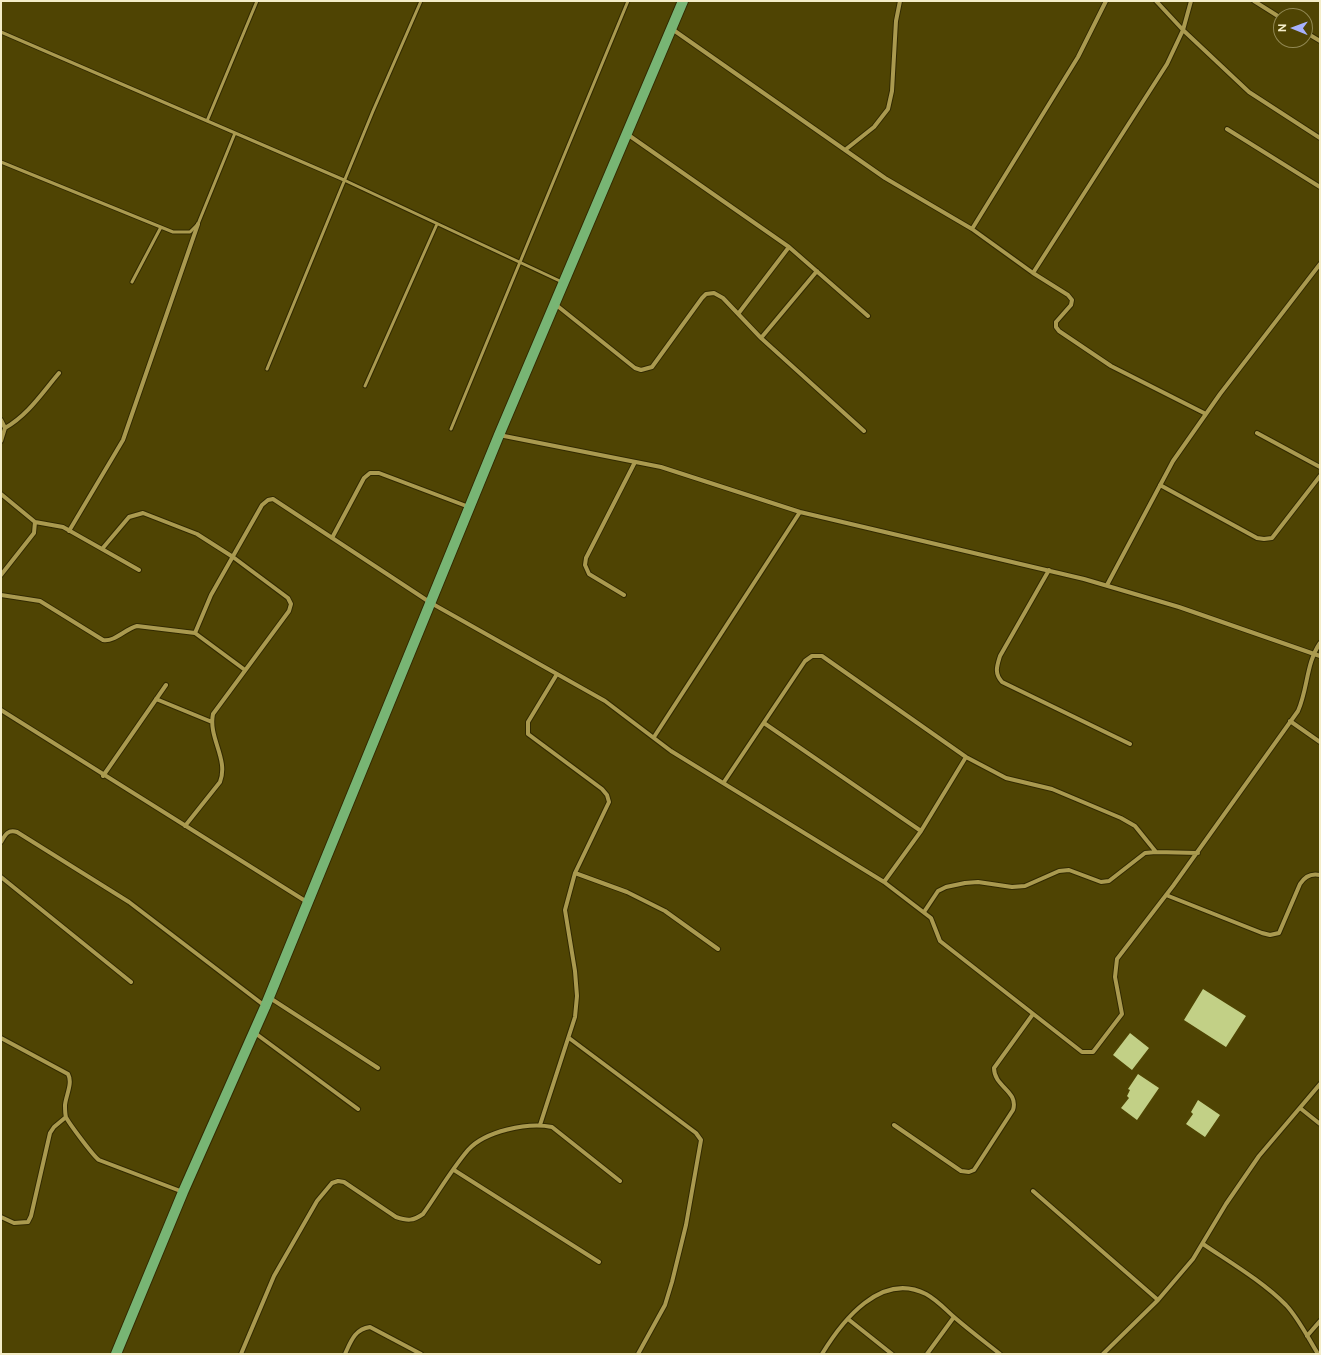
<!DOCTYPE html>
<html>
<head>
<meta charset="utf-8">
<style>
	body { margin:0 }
	#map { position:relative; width:1321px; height:1355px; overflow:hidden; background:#4f4403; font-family:"Public Sans",sans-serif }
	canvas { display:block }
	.frame { position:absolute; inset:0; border:2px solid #f4edc8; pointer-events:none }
	.north { position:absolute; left:1273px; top:8px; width:40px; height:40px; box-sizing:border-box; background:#4f4403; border:1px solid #918852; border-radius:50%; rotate:271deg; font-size:11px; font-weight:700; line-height:16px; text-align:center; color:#f4edc8 }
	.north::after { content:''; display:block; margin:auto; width:14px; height:18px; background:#a7b1fc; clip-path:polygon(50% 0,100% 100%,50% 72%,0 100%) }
</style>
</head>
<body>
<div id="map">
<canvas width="1321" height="1355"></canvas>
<div class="frame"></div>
<div class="north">N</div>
</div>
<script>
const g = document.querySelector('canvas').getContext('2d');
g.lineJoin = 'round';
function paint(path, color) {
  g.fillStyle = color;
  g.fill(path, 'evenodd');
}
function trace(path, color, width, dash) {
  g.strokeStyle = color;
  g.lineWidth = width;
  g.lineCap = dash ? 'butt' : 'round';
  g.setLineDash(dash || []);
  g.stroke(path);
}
const building = new Path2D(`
	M1203 989 1246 1016 1226 1047 1184 1020Z
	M1130 1033 1149 1048 1132 1070 1113 1055Z
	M1138 1074 1159 1088 1137 1120 1121 1108 1129 1098 1127 1096 1130 1090 1128 1089Z
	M1198 1100 1220 1115 1205 1137 1186 1124 1193 1114 1191 1112Z`);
const service = new Path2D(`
	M1 32 344 180 562 282
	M207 121 257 1
	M1 162 173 232H190L198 224 235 133
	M132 282 161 227
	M267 369 373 111 421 1
	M365 386 437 224
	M451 429 628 1`);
const minor = new Path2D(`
	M1156 1 1183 30 1249 92 1320 138
	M1254 1 1281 18
	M672 29 885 178 972 229 1033 273 1068 295 1072 300 1071 305 1056 322V327L1059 331 1111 366 1206 414
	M1305 32 1320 41
	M1227 129 1320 187
	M627 134 789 247 868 316
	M845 150 874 127 888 109 892 91 896 21 900 1
	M972 229 1078 57 1106 1
	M1033 273 1167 64 1183 30 1191 1
	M555 304 635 368 641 370 652 367 702 298 706 294 714 293 723 298 761 338 864 431
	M738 314 789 247
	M761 338 817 271
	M1 420 5 428 1 441
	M5 428C28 415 42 393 59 373
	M1257 433 1320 467
	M499 435 661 467 800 512 1084 579 1179 607 1320 656
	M1160 485 1257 538 1264 539 1272 538 1320 476
	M1 494 35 522 34 533 1 575
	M35 522 63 527 139 570
	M69 531 123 440 198 224
	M332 538 364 478 370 473H379L469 507
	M102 549 129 517 143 513 197 534 233 557 288 598 291 604 289 611 213 714C208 738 229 759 220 782L185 826
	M1049 570 1000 656C997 666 994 673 1002 682L1130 744
	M1107 585 1173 461 1220 394 1320 264
	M1 595 40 601 103 640C115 642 125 629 137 626L195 633 245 670
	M624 595 589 574 585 565 586 558 635 462
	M195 633 211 595 262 505 268 500 273 499 431 603 605 701 671 751 884 882 931 918 940 941 1082 1052H1093L1122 1014 1115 977 1117 959 1173 886 1298 711C1308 689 1306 663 1320 643
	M156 699 212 722
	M1 710 307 902
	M1290 721 1320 742
	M764 723 921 831
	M654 737 800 512
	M103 776 166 685
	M724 782 805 661 812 656H822L966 757 1006 778 1052 789 1121 818 1135 826 1156 852
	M1 842C5 835 8 829 17 832L129 902 265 1006
	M575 873 627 892 665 911 718 949
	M1 877 131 982
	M884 882 921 831 966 757
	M1166 895 1262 933 1270 935 1279 933 1300 884C1305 876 1311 873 1320 875
	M924 912 938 891 946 887 965 883 978 882 1012 887 1025 886 1059 871 1069 870 1101 882 1109 881 1145 853 1156 852 1198 853
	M270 998 378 1068
	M255 1033 358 1109
	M1 1038 68 1074C73 1083 66 1095 65 1105 65 1108 65 1114 66 1117 68 1122 94 1157 99 1160L183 1192
	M569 1038 696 1133 701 1140 686 1225 672 1282 665 1305 638 1354
	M1300 1108 1320 1124
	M540 1125 575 1017 577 996 575 971 565 910 575 873 609 802 607 795 602 789 528 734V722L557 674
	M894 1125 961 1171 969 1172 974 1170 1013 1110C1019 1091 994 1087 994 1068L1033 1014
	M454 1170 599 1262
	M1033 1191 1158 1300
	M1 1217 14 1223 28 1222 31 1216 50 1133 54 1127 66 1117
	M1203 1244C1231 1263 1262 1281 1286 1305 1299 1319 1308 1338 1318 1354
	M848 1319 892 1354
	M1307 1336 1320 1321
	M241 1354 274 1276 317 1201 332 1183 338 1181 344 1182 396 1217C408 1221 413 1221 423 1214 438 1193 451 1170 468 1150 485 1131 528 1122 552 1127L620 1181
	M345 1354C351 1341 355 1329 370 1327L421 1354
	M822 1354C842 1321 881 1271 926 1294 937 1300 945 1309 954 1317 969 1330 985 1342 1000 1354
	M927 1354 954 1317
	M1103 1354 1158 1300 1193 1259 1226 1204 1259 1156 1320 1084`);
const primary = new Path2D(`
	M116 1354 183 1192 265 1007 499 435 683 1`);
paint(building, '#c2d086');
trace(service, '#322a00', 5);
trace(minor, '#322a00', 6);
trace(primary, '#322a00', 12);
trace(service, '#aa9a4f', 3);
trace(minor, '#aa9a4f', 4);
trace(primary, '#78b574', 10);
</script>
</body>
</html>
